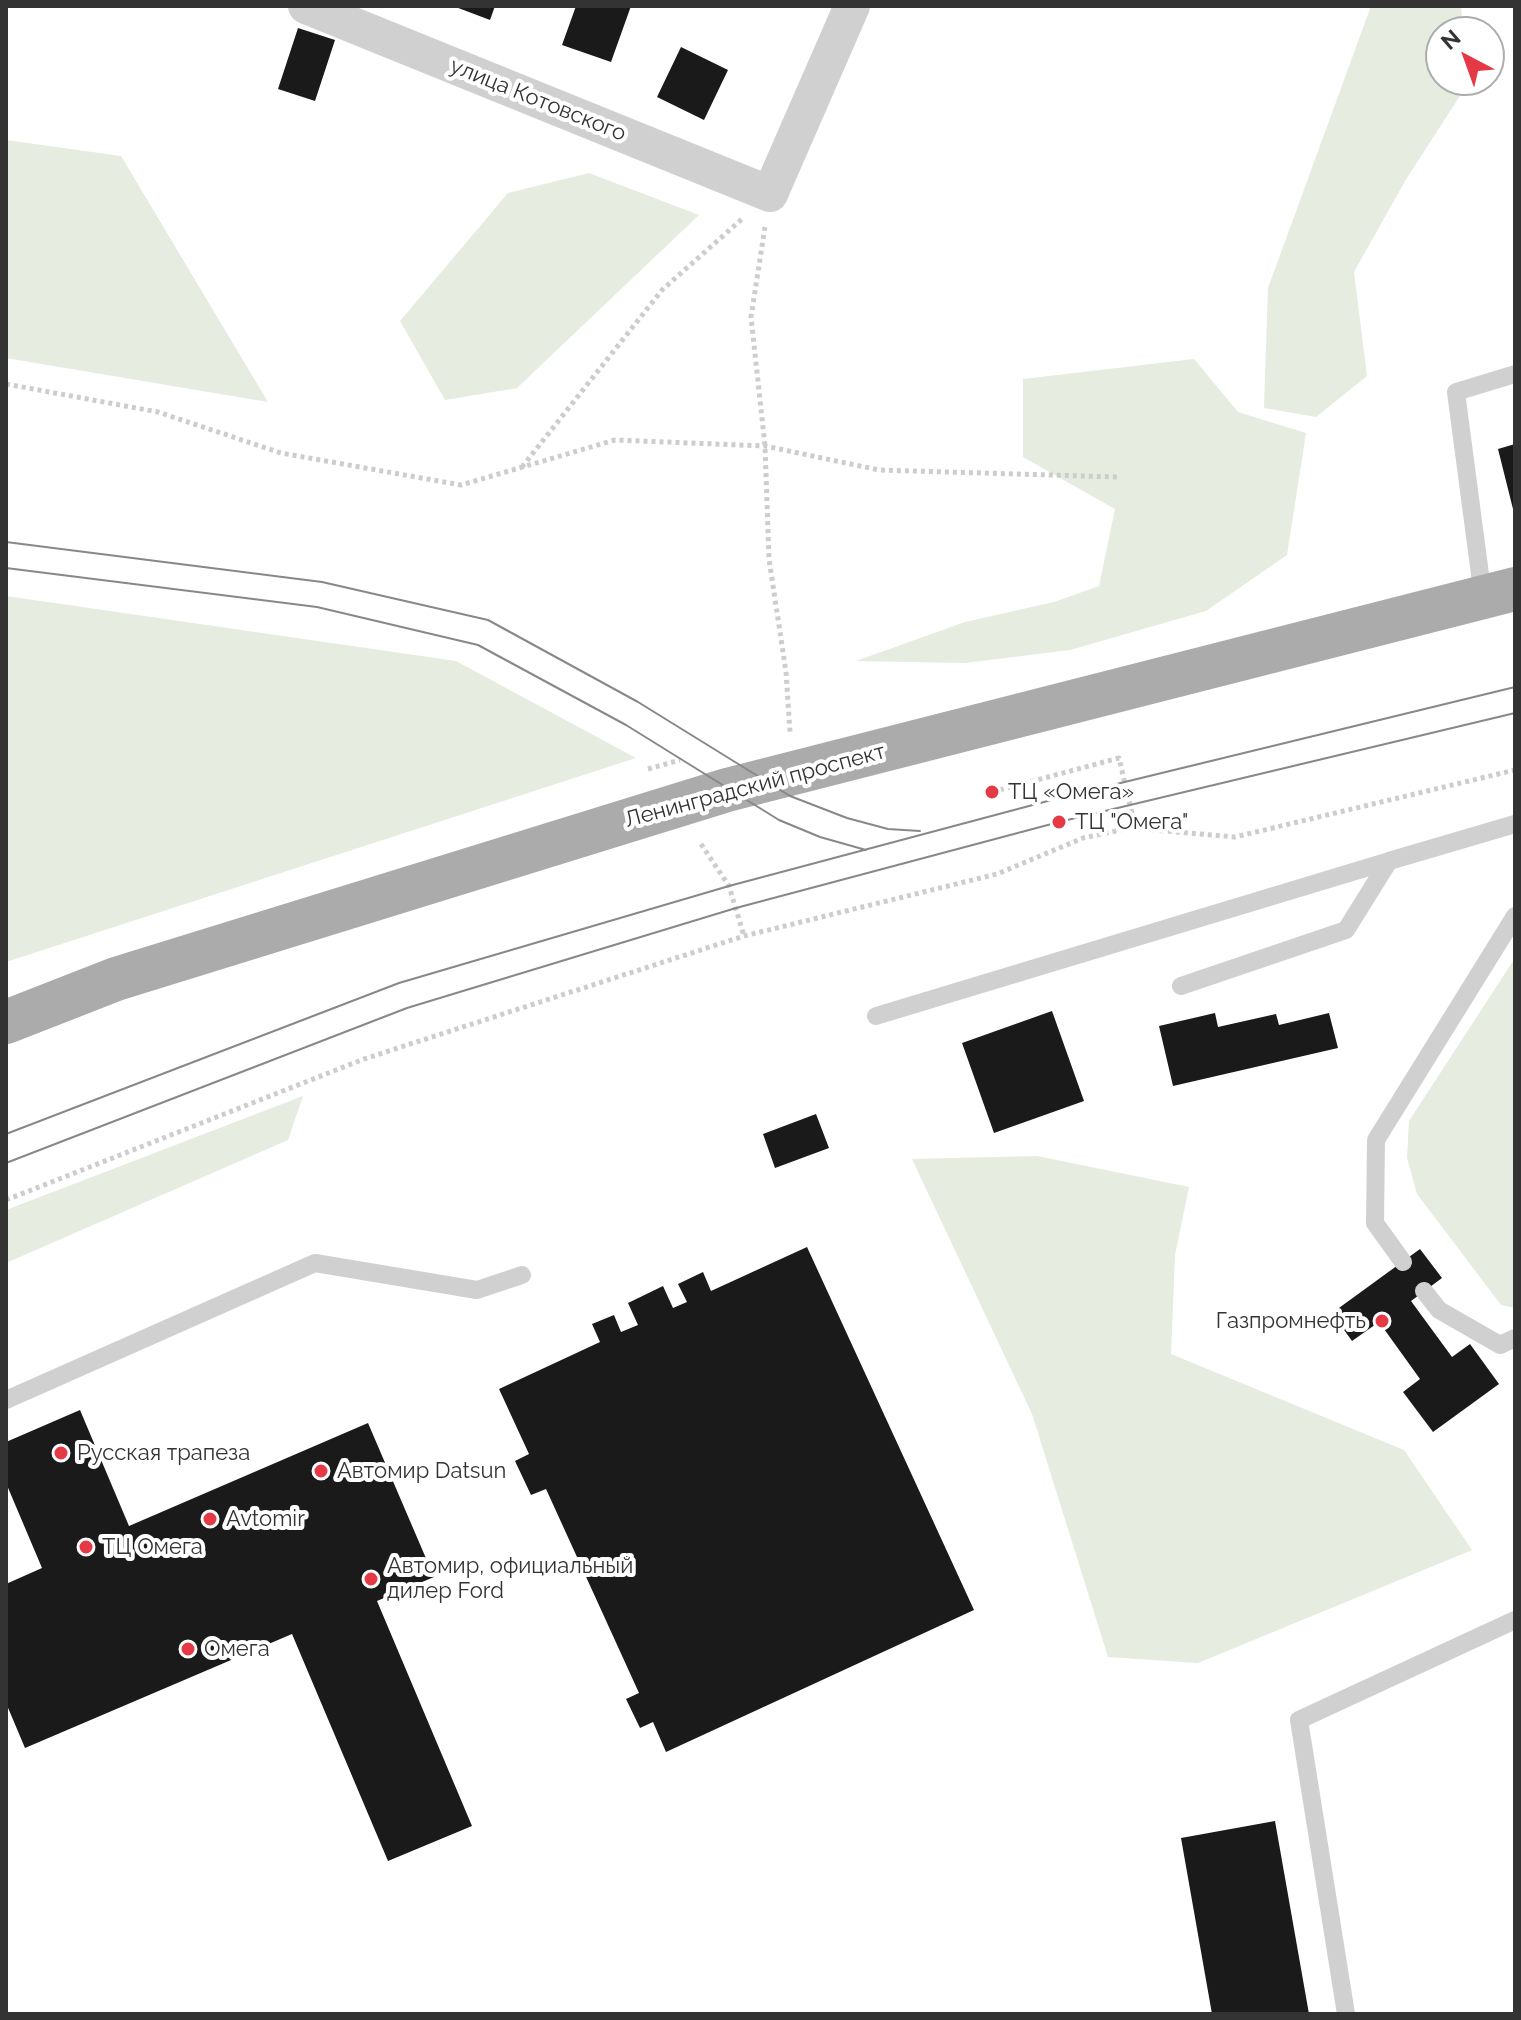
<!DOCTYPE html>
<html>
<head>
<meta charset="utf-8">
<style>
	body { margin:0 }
	#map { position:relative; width:1521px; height:2020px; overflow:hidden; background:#fff; font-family:Raleway,sans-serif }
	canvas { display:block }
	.frame { position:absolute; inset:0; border:8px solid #333; pointer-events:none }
	.north { position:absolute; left:1425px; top:16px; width:80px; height:80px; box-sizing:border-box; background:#fff; border:2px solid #adadad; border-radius:50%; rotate:319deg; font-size:22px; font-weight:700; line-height:32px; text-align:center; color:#333 }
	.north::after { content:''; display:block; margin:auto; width:28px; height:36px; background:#e63946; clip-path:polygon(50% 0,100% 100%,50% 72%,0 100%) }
</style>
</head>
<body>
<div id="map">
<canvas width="1521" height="2020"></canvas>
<div class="frame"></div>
<div class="north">N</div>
</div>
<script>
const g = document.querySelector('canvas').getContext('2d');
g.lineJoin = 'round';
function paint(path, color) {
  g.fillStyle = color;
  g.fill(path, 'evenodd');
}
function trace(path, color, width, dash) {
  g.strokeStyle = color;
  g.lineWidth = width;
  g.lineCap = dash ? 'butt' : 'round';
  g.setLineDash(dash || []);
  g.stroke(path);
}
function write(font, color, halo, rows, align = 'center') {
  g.font = font + ' Raleway,sans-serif';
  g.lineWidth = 8;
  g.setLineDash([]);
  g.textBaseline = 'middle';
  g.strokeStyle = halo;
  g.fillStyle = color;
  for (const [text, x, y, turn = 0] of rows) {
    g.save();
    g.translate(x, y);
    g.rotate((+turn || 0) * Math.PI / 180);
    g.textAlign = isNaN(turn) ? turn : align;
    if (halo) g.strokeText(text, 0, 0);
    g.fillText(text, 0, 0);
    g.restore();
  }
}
const green = new Path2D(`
	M1371 6H1461L1463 32H1441V80H1467V85L1405 181 1354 272 1367 376 1316 417 1264 408 1268 288Z
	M6 140 121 156 268 402 6 358Z
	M589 173 699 215 517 388 445 400 400 321 508 193Z
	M1194 359 1238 412 1306 433 1287 555 1206 611 1070 650 965 663 856 661 965 622 1054 602 1099 586 1115 509 1023 457V379Z
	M6 596 456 661 636 758 6 962Z
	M1515 958V1308L1501 1305 1417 1194 1407 1158 1409 1121Z
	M303 1096 288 1140 6 1263V1210Z
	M1037 1156 1189 1187 1175 1255 1171 1354 1404 1450 1472 1550 1198 1663 1108 1657 1032 1414 912 1159Z`);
const building = new Path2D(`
	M453 6H495L490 20Z
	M576 6H631L611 62 562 45Z
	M298 28 335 40 315 101 278 89Z
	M681 47 728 70 704 120 657 97Z
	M1515 444V513H1514L1498 449Z
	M1052 1011 1084 1101 994 1133 962 1043Z
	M1215 1013 1218 1027 1276 1014 1279 1025 1329 1013 1338 1048 1173 1086 1159 1026Z
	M816 1114 829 1148 775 1168 763 1134Z
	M807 1247 974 1610 666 1752 653 1722 640 1728 626 1699 639 1693 546 1489 531 1495 515 1461 529 1454 499 1389 600 1342 592 1324 614 1315 621 1332 638 1325 628 1303 663 1286 673 1308 687 1302 678 1284 703 1272 711 1291Z
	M1420 1249 1442 1278 1411 1301 1452 1357 1470 1344 1499 1384 1433 1432 1403 1392 1420 1379 1379 1322 1352 1341 1332 1313Z
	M80 1410 129 1526 368 1423 434 1577 377 1601 472 1826 388 1861 292 1634 25 1748 6 1703V1584L42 1568 6 1483V1442Z
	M1275 1821 1309 2014H1212L1181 1838Z`);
const path = new Path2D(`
	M765 227 751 317 765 446 769 559 786 672 790 732
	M6 384 158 412 281 453 461 485 615 440 765 446 879 470 1118 477
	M522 467 662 290 742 219
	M648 769 680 760
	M992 792 1119 758 1132 813 1130 828
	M701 844 729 886 744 936
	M6 1200 364 1059 744 936 997 874 1083 838 1130 828 1235 837 1515 770`);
const lane = new Path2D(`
	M1483 597 1456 392 1515 374
	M1181 986 1346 930 1389 861 1515 824
	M876 1016 1389 861
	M1403 1262 1375 1223 1376 1140 1515 916
	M1424 1291 1439 1310 1500 1345 1515 1338
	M6 1400 315 1263 477 1290 522 1275
	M1346 2014 1299 1720 1515 1620`);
const street = new Path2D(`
	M306 6 770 194 852 6`);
const primary = new Path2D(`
	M6 1022 116 979 727 790 1515 589`);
const tram = new Path2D(`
	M6 542 322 582 488 620 638 702 790 796 847 818 888 829 920 831
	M6 568 317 607 478 645 626 725 779 820 820 837 866 850
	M6 1134 399 983 729 886 1059 798 1515 687
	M6 1163 407 1008 736 908 1059 822 1515 713`);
const markers = [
	[992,792,8,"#e63946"],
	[1059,822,8,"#e63946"],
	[1382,1321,8,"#e63946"],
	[61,1453,8,"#e63946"],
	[321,1471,8,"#e63946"],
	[210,1519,8,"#e63946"],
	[86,1547,8,"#e63946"],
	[371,1579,8,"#e63946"],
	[188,1649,8,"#e63946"]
];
const streetNames = [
	["улица Котовского",538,100,22],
	["Ленинградский проспект",755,786,-15]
];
const poiNames = [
	["ТЦ «Омега»",1008,792],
	["ТЦ \"Омега\"",1075,822],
	["Газпромнефть",1366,1321,"right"],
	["Русская трапеза",77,1453],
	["Автомир Datsun",337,1471],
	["Avtomir",226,1519],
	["ТЦ Омега",102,1547],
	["Автомир, официальный",387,1566],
	["дилер Ford",387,1591],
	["Омега",204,1649]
];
paint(green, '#e6ecdf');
paint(building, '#1a1a1a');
trace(path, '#cdcdcd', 5, [4, 4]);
trace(lane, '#d0d0d0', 18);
trace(street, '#d0d0d0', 36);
trace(primary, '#ababab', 44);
trace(tram, '#888', 2);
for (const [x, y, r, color] of markers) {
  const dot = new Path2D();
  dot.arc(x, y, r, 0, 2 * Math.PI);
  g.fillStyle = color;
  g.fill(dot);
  trace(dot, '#fff', 3);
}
write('22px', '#333', '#fff', streetNames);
write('22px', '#333', '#fff', poiNames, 'left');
</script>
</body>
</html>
